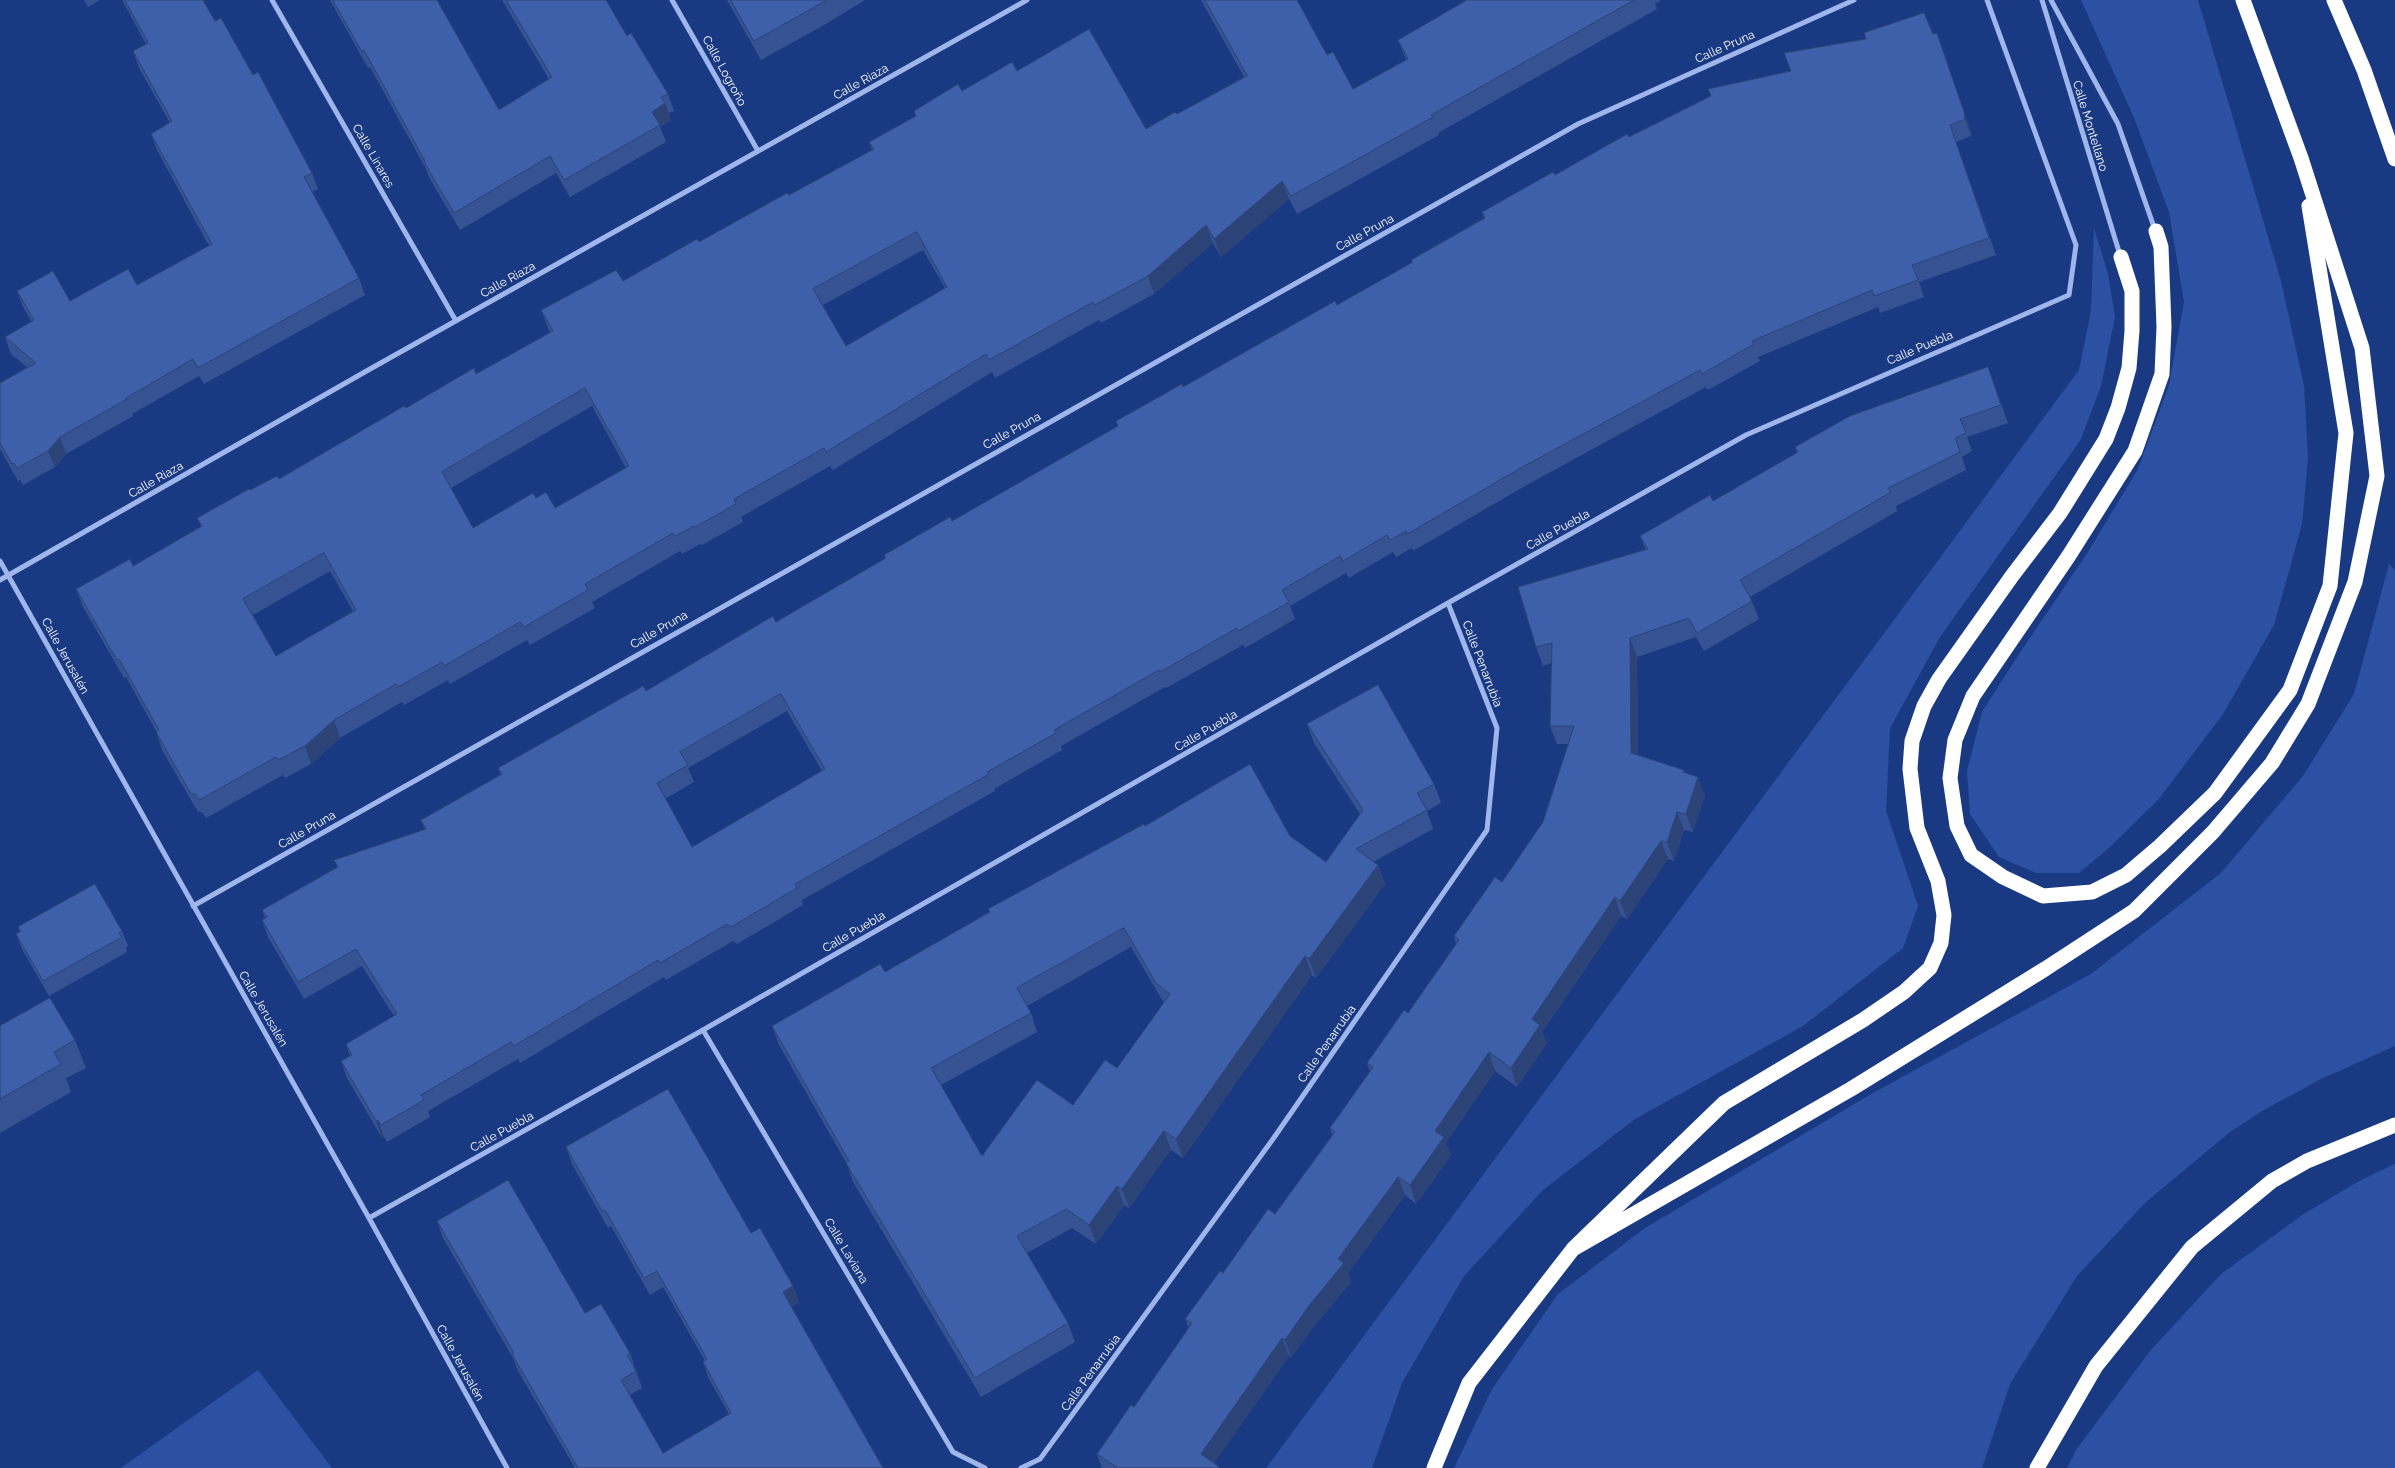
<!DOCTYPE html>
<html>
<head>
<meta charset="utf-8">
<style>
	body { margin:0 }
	canvas { display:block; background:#193983 }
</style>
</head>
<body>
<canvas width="2395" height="1468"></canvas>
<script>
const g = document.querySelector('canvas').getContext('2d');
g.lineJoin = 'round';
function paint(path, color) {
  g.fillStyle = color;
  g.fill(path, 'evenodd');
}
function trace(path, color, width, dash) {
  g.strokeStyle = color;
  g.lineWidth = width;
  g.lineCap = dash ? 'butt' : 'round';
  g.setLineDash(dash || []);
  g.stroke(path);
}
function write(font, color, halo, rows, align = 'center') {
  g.font = font + ' Raleway,sans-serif';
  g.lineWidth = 4;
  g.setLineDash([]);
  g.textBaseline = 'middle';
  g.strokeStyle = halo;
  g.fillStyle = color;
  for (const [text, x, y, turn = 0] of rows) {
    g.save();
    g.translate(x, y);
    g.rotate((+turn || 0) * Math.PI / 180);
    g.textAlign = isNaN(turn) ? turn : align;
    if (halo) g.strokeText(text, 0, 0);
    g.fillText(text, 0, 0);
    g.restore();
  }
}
const green = new Path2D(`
	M2081 0H2198L2281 281 2304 386 2308 458 2302 524 2274 625 2223 714 2158 800 2110 847 2079 873H2036L1999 857 1970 814 1967 771 1982 712 2021 651 2088 552 2138 469 2169 385 2184 302 2169 212 2135 120Z
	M2094 228 2108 274 2115 317 2101 386 2080 441 1940 637 1890 728 1886 811 1918 906 1903 948 1803 1026 1635 1119 1543 1190 1464 1276 1402 1383 1372 1468H1266L2079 370 2091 311Z
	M2389 564 2395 570V1046L2321 1079 2262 1111 2230 1132 2146 1202 2077 1276 2010 1384 1982 1468H1454L1492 1389 1558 1294 1645 1228 1873 1093 2091 974 2221 873 2303 776 2354 694Z
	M2395 1164V1468H2067L2076 1450 2150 1351 2221 1274 2305 1213 2361 1180Z
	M258 1370 332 1468H121Z`);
const street = new Path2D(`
	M272 0 456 321
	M672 0 758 151
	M2042 0 2120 255
	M2051 0 2118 124 2155 230
	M0 561 369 1218 507 1468
	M0 580 363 373 1027 0
	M193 906 1578 124 1854 0
	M703 1030 953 1452 985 1468
	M369 1218 703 1030 1448 603 1746 435 2069 295 2076 245 1987 0
	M1021 1468 1040 1459 1273 1139 1487 830 1497 728 1448 603`);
const highway = new Path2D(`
	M2334 0 2364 70 2395 159
	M2156 231 2161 247 2164 327 2162 374 2135 451 2068 557 1973 696 1955 740 1950 778 1957 826 1971 855 2003 877 2043 896 2092 892 2126 875 2160 846 2215 793 2290 690 2330 586 2346 433 2309 206
	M1573 1249 1851 1089 2045 969 2134 911 2213 832 2272 763 2308 704 2355 582 2377 476 2362 348 2301 158 2243 0
	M1434 1468 1469 1383 1573 1249 1724 1103 1863 1020 1904 992 1930 968 1941 943 1944 915 1938 881 1917 828 1910 769 1912 741 1924 706 1939 679 2012 576 2060 513 2106 439 2118 408 2129 368 2132 331V291L2121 257
	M2037 1468 2096 1366 2192 1247 2272 1181 2307 1161 2395 1125`);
const wall = new Path2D(`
	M84 0H100L88 7Z
	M122 0H203L215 21 253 75 312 173 318 189 312 192 359 278 365 295 204 384 199 376 132 414 133 416 66 454 55 467 23 485 20 480 18 481 0 449V383L27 367 11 354 5 337 32 322 23 307 17 291 70 301 137 285 209 246 157 150 151 134 170 123 139 68 133 51 146 44Z
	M330 0H437L499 110 549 79 502 0H606L627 36 668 94 674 111 669 113 671 120 660 127 666 142 570 197 556 173 460 230 430 179 425 167 370 67 368 68Z
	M727 0H865L824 25 761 60Z
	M1201 0H1297L1327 55 1353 89 1406 60 1398 40 1465 1 1464 0H1661L1655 4 1657 9 1438 133 1439 135 1297 214 1289 199 1221 257 1213 243 1154 294 1101 323 1099 320 995 378 992 372 833 470 830 466 741 517 743 522 702 545 700 544 682 554 680 551 592 602 595 608 530 645 527 640 450 684 448 680 404 705 402 702 340 738 311 764 285 778 283 775 206 818 202 812H198L162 750 156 731 126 677 124 678 83 607 76 589 133 566 201 527 197 518 250 490 279 479 406 408 476 374 550 332 548 328 541 310 623 281 789 195 872 150 869 142 962 91 1017 71 1146 129 1177 114 1244 77ZM923 250 945 288 846 346 823 305ZM592 406 626 468 555 508 536 498 473 528 451 488ZM330 571 353 611 276 656 253 615Z
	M1924 13 1970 129 1971 136 1956 142 1996 255 1919 282 1924 297 1880 313 1878 307 1758 357 1760 361 1708 390 1706 387 1525 486 1413 551 1412 548 1396 557 1393 552 1349 578 1346 573 1290 606 1295 619 1245 648 1243 645 1166 688 1165 687 1061 746 1062 750 994 789 995 791 802 900 803 905 737 944 733 941 666 980 664 977 520 1063 518 1059 428 1111 430 1117 387 1142 384 1137 382 1138 347 1078 341 1061 350 1056 346 1044 394 1016 362 966 304 999 268 937 262 920 265 918 262 910 337 867 334 860 425 830 421 820 501 775 498 768 776 622 886 558 884 555 952 521 1118 426 1116 421 1183 387 1337 305 1412 263 1411 260 1484 218 1482 212 1711 96 1708 89 1791 71 1866 39ZM787 711 822 771 692 847 665 799 694 782 688 768Z
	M1988 367 2008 423 1967 437 1972 451 1962 457 1966 470 1896 506 1897 511 1750 597 1759 619 1704 651 1696 637 1637 657 1638 755 1684 770 1685 773 1705 795 1693 832 1684 830 1674 861 1668 859 1627 919 1621 916 1542 1032 1547 1043 1517 1087 1495 1071 1446 1143 1451 1155 1416 1204 1405 1195 1348 1273 1351 1282 1315 1325 1291 1358 1289 1356 1214 1463 1218 1466 1219 1468H1102L1097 1454 1134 1407 1189 1328 1185 1319 1223 1273 1275 1214 1332 1135 1330 1128 1370 1072 1367 1063 1408 1013 1456 944 1454 936 1502 882 1543 822 1568 744H1557L1550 726 1551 663 1543 666 1536 647 1646 550 1640 536 1713 501 1797 453 1795 447Z
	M1307 724 1434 784 1441 803 1427 811 1433 829 1373 862 1378 865 1385 884 1316 978 1312 975 1183 1158 1171 1150 1129 1208 1124 1205 1096 1244 1072 1228 1027 1253 1068 1323 1075 1342 981 1397 853 1182 847 1164 779 1045 772 1026 885 972 989 912 988 909 1145 826 1290 836 1326 862 1360 814 1314 743ZM1131 947 1164 1003 1117 1068 1073 1105 982 1156 941 1085 1037 1032 1031 1013 1027 1006Z
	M18 927 122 931 128 946 126 948 127 952 49 996 22 949 16 934 20 932Z
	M0 1026 75 1040 86 1068 66 1078 71 1092 0 1133Z
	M566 1147 751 1233 793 1286 799 1302 791 1307 883 1468H575L518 1371 513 1358 443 1238 437 1221 585 1313 630 1353 642 1388 630 1395 663 1453 729 1414 709 1379 703 1362 705 1361 663 1287 650 1295 611 1226 608 1228 572 1164Z`);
const shadedWall = new Path2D(`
	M1943 50 1970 129 1971 136 1965 119Z
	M665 103 671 120 660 127 652 112Z
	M1282 181 1289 199 1221 257 1214 239Z
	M1206 225 1213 243 1154 294 1148 276Z
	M60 437 66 454 55 467 48 451Z
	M1630 638 1637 657 1638 771 1631 753Z
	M334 720 340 738 311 764 305 746Z
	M1698 777 1705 795 1693 832 1686 814Z
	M1677 812 1684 830 1674 861 1667 842Z
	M1661 841 1668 859 1627 919 1620 901Z
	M1378 865 1385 884 1316 978 1309 959Z
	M1615 897 1621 916 1542 1032 1547 1043 1517 1087 1511 1068 1532 1019Z
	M1305 956 1312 975 1183 1158 1176 1139Z
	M1489 1052 1495 1071 1446 1143 1451 1155 1416 1204 1410 1185 1435 1131Z
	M378 1120 384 1137 382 1138 376 1121Z
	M1164 1131 1171 1150 1129 1208 1122 1189Z
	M1398 1177 1405 1195 1348 1273 1351 1282 1315 1325 1291 1358 1285 1340 1338 1259Z
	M1117 1186 1124 1205 1096 1244 1089 1225Z
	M793 1286 799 1302 789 1309 783 1292Z
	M1282 1338 1289 1356 1211 1468 1201 1454Z`);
const building = new Path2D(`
	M125 0H203L215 21 221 18 253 75 258 72 312 173 304 177 359 278 198 368 193 359 126 398 127 399 60 437 48 451 17 468 14 463 12 464 0 443V383L36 363 5 337 34 320 17 291 53 271 70 301 128 269 137 285 212 244 151 134 172 121 133 51 148 43Z
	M333 0H437L499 110 552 77 506 0H606L627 36 631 33 668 94 661 97 665 103 652 112 660 125 564 180 550 156 454 213 424 162 425 161 364 50 362 51Z
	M731 0H827L754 41Z
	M1205 0H1297L1327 55 1333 52 1353 89 1408 59 1398 40 1467 0H1634L1431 115 1433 117 1291 196 1282 181 1214 239 1206 225 1148 276 1095 305 1093 302 989 360 986 354 826 452 824 448 734 499 736 504 695 527 694 526 675 536 673 533 585 584 588 590 524 627 520 622 444 666 442 662 398 687 396 684 334 720 305 746 278 760 276 757 199 800 195 794H191L156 732 159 730 119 659 117 660 76 589 130 559 133 566 202 526 197 518 249 489 250 490 277 476 279 479 404 406 406 408 474 368 476 374 553 331 541 310 616 270 623 281 697 239 699 242 787 193 789 195 874 149 869 142 916 116 914 111 958 84 962 91 1012 62 1017 71 1089 29 1146 129 1175 112 1177 114 1247 76ZM917 232 947 287 846 346 813 289ZM585 388 629 466 555 508 546 492 536 498 533 493 473 528 442 472ZM324 553 356 610 276 656 243 599Z
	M1924 13 1933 34 1937 33 1964 112 1965 119 1950 125 1989 238 1912 265 1918 280 1874 296 1872 290 1752 341 1754 344 1702 374 1700 370 1519 469 1407 534 1406 531 1390 540 1387 535 1343 561 1340 556 1282 590 1289 602 1238 631 1237 628 1160 672 1159 670 1054 730 1056 733 987 772 989 774 795 884 797 888 731 927 727 924 660 963 658 960 514 1046 511 1042 421 1095 424 1100 381 1125 378 1120 376 1121 341 1061 352 1055 346 1044 397 1014 356 949 298 982 262 920 267 917 262 910 338 867 334 860 426 829 421 820 502 774 498 768 643 686 646 691 773 616 776 622 886 558 884 555 950 517 952 521 1118 426 1116 421 1182 384 1183 387 1335 301 1337 305 1413 262 1411 260 1485 218 1482 212 1553 172 1555 175 1627 134 1629 137 1711 96 1708 89 1791 71 1784 53 1866 39 1864 33ZM781 694 825 769 692 847 657 783 688 765 680 752Z
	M1988 367 2001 405 1960 419 1966 433 1955 438 1960 452 1888 488 1891 492 1740 580 1752 601 1697 633 1689 618 1630 638 1631 753 1684 770 1683 772 1698 777 1686 814 1677 812 1667 842 1661 841 1620 901 1615 897 1532 1019 1540 1025 1511 1068 1489 1052 1435 1131 1444 1137 1410 1185 1398 1177 1338 1259 1344 1263 1308 1307 1285 1340 1282 1338 1201 1454 1218 1466 1217 1468H1117H1118L1097 1454 1131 1405 1134 1407 1192 1323 1185 1319 1220 1271 1223 1273 1268 1209 1275 1214 1335 1132 1330 1128 1373 1067 1367 1063 1404 1010 1408 1013 1459 940 1454 936 1495 877 1502 882 1543 822 1574 726H1550L1552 643 1536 647 1518 587 1648 549 1640 536 1710 495 1713 501 1798 452 1795 447 1850 416Z
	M1378 685 1434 784 1417 793 1427 810 1356 849 1378 865 1309 959 1305 956 1176 1139 1164 1131 1122 1189 1117 1186 1089 1225 1066 1209 1017 1236 1068 1323 975 1378 846 1163 849 1161 772 1026 880 964 885 972 990 912 988 909 1144 824 1145 826 1250 764 1290 836 1326 862 1363 810 1307 724ZM1124 928 1156 983 1170 994 1117 1068 1105 1060 1073 1105 1037 1080 982 1156 931 1068 1031 1013 1017 988Z
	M95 884 122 931 119 933 122 937 43 981 16 934 21 931 18 927Z
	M50 998 75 1040 54 1052 61 1064 0 1099V1026Z
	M668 1089 751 1233 760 1228 793 1286 783 1292 883 1468H578L512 1354 514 1353 437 1221 508 1180 585 1313 601 1304 630 1353 627 1355 636 1371 621 1380 663 1453 731 1413 703 1362 707 1359 657 1271 644 1278 605 1210 602 1211 566 1147Z`);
const streetNames = [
	["Calle Pruna",1725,47,-24],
	["Calle Logroño",724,71,61],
	["Calle Riaza",861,82,-29],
	["Calle Montellano",2090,126,73],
	["Calle Linares",373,156,60],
	["Calle Pruna",1365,233,-29],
	["Calle Riaza",508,280,-29],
	["Calle Puebla",1920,348,-23],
	["Calle Pruna",1012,431,-29],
	["Calle Riaza",156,480,-30],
	["Calle Puebla",1558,530,-29],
	["Calle Pruna",659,630,-30],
	["Calle Jerusalén",65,656,61],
	["Calle Penarrubia",1482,664,69],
	["Calle Puebla",1206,731,-30],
	["Calle Pruna",307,830,-30],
	["Calle Puebla",854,932,-30],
	["Calle Jerusalén",263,1009,60],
	["Calle Penarrubia",1327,1044,-55],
	["Calle Puebla",502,1132,-29],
	["Calle Laviana",846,1251,59],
	["Calle Jerusalén",460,1363,61],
	["Calle Penarrubia",1091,1373,-54]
];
paint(green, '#2c51a2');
trace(street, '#9eb6eb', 5);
trace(highway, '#fff', 15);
paint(wall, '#355392');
paint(shadedWall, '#2b4377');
paint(building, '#3e60aa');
trace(building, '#2b4377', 1);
write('12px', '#fff', '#193983', streetNames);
</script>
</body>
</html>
